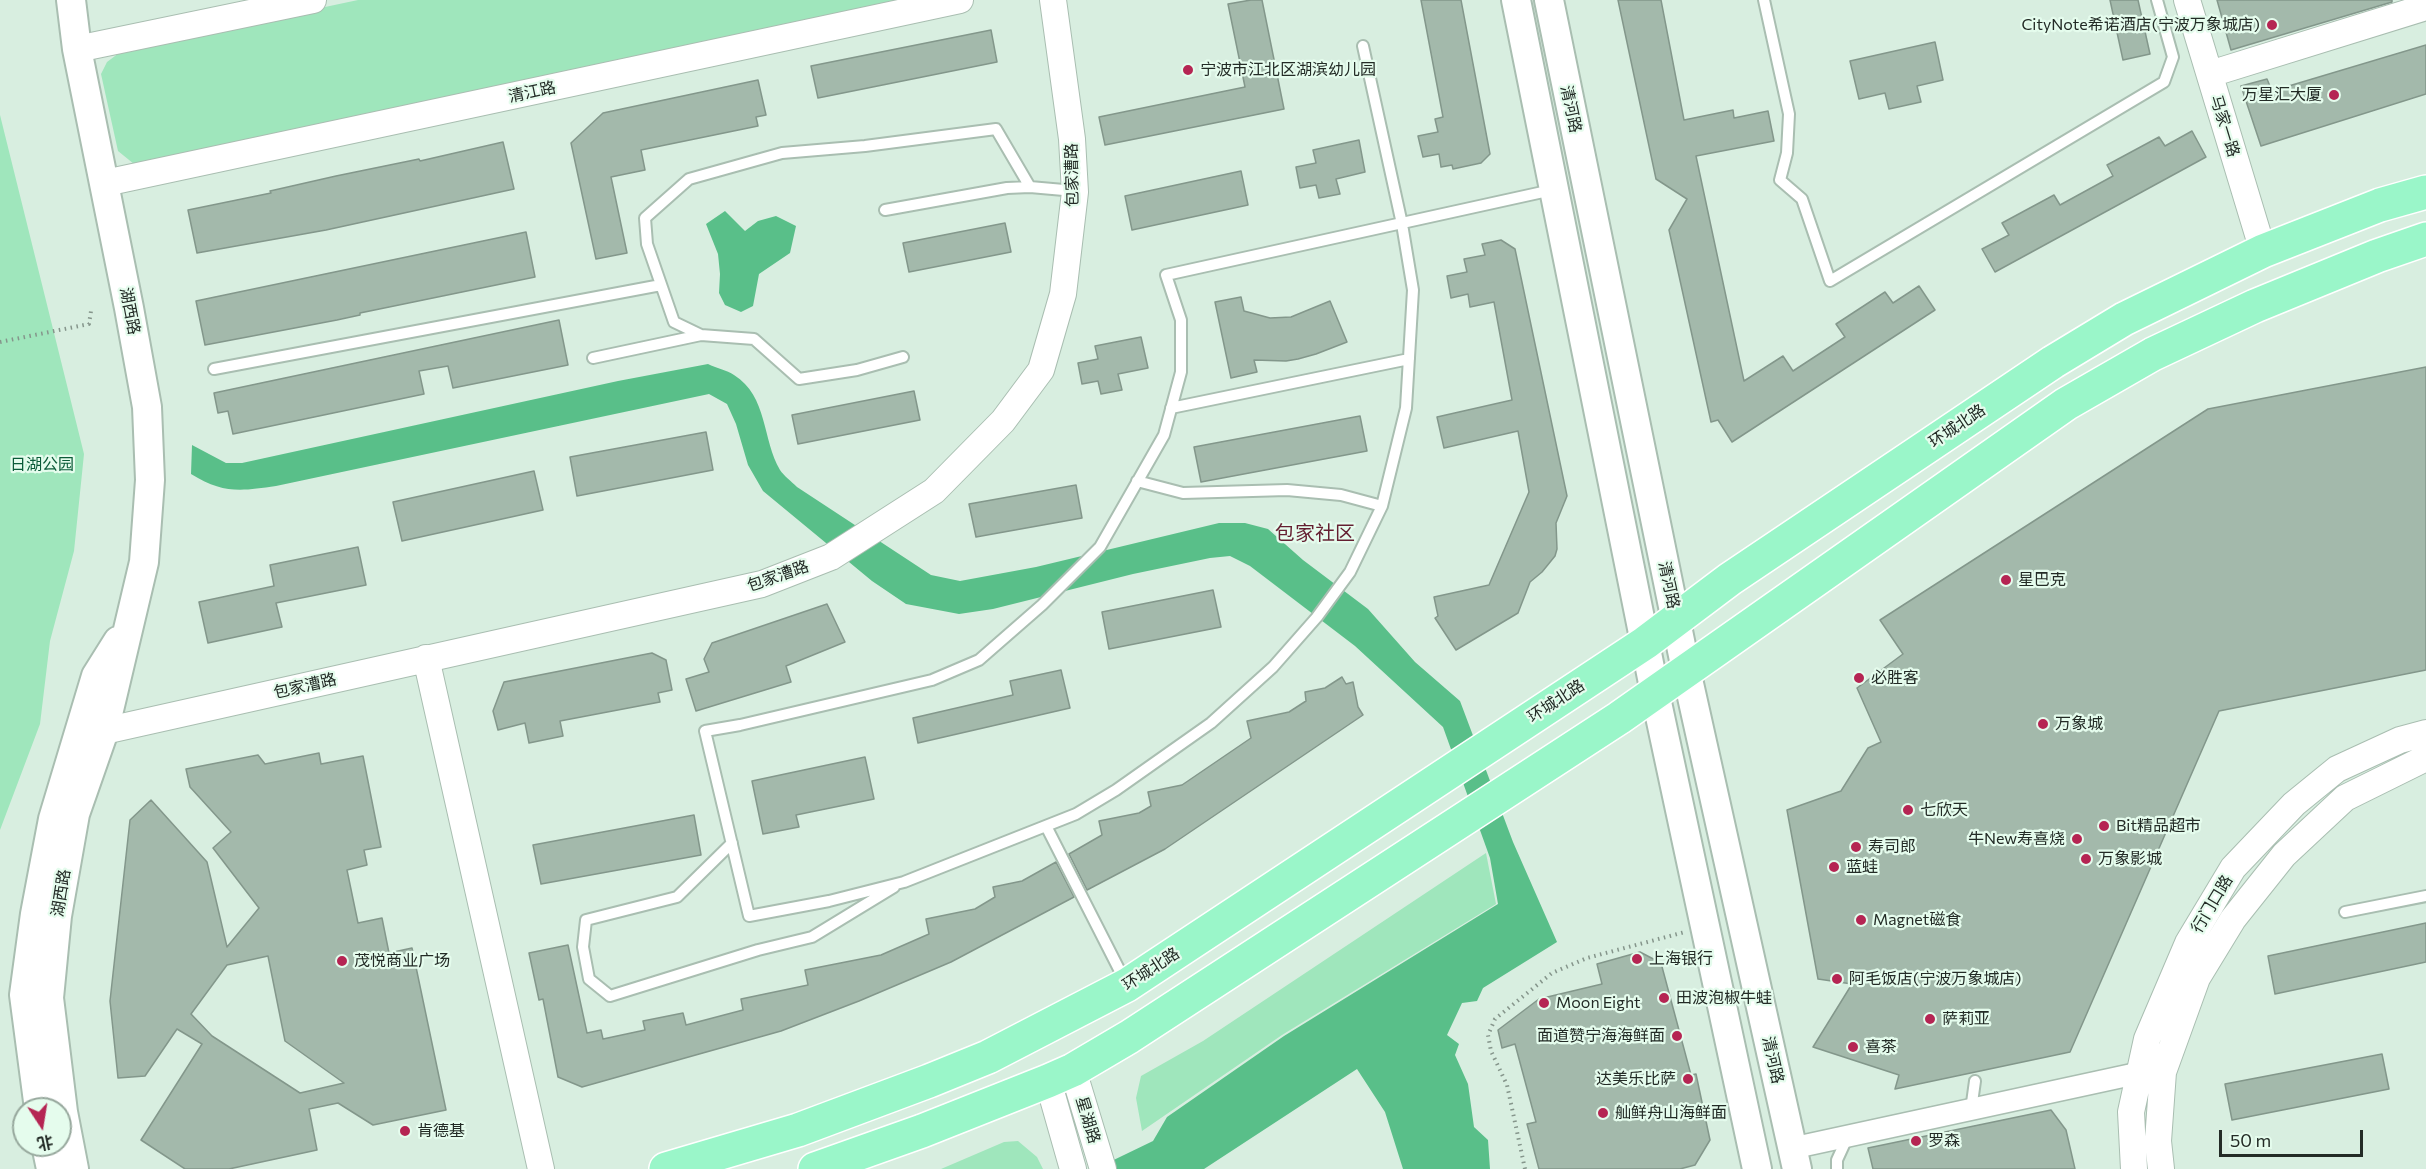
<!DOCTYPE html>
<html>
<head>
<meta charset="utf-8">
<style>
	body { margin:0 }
	#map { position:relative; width:2426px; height:1169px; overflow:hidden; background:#d8eee0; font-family:Commissioner,"Noto Sans SC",sans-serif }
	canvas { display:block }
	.north { position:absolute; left:12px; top:1097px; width:60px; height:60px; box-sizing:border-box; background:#e5fced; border:2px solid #97a89d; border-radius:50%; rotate:168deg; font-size:16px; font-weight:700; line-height:24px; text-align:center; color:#232b26 }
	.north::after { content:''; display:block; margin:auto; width:21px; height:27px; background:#b52553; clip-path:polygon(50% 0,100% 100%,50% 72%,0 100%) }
	.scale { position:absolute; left:2219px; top:1130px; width:144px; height:27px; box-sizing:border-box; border:3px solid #232b26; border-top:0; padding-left:8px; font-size:18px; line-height:21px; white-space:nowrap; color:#232b26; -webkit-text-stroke:4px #e5fced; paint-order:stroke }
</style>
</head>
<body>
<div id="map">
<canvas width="2426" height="1169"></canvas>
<div class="north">北</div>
<div class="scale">50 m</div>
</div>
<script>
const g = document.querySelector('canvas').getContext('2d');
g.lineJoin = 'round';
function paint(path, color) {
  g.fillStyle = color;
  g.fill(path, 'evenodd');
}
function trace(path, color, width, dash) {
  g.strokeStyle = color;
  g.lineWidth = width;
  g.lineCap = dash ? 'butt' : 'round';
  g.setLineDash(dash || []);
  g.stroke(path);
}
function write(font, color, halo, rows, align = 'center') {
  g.font = font + ' Commissioner,"Noto Sans SC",sans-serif';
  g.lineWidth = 4.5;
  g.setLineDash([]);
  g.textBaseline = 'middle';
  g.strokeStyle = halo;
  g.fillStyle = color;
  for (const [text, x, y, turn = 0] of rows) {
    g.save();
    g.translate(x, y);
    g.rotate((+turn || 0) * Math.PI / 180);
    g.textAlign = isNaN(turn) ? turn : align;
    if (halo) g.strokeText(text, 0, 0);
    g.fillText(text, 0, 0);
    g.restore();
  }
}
const green = new Path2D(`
	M358 0H903L158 162 134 164 118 151 101 74 107 62 123 50Z
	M0 115 84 454 74 551 50 641 40 724 0 830Z
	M1486 853 1496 904 1282 1035 1142 1131 1136 1098 1141 1076 1203 1041Z
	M1018 1141 1037 1157 1043 1169H941L1004 1142Z`);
const water = new Path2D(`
	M725 211 745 231 758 221 776 216 796 226 790 253 759 274 753 306 741 312 725 305 719 293 720 274 718 254 706 224Z
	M708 364C716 368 727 370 734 375 768 396 762 440 780 470 784 476 791 481 797 487L931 575 960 581 1036 567 1219 523H1245L1268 529 1303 560 1368 609 1415 662 1460 701 1513 842 1557 942 1483 988 1477 1001 1462 1003 1447 1035 1459 1044 1455 1055 1468 1084 1474 1127 1488 1140 1490 1169H1403L1385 1112 1357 1069 1204 1169H1095L1153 1141 1167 1117 1284 1036 1498 904 1490 858 1443 727 1355 646 1250 566 1230 556 1210 558 1133 574 993 609 959 614 906 604 872 581 763 491 748 465 736 424 727 404 709 394 276 486C241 491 223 494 191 474L192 445 226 463H242L618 381Z`);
const building = new Path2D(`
	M1251 0H1262L1284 109 1105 145 1099 117 1245 87 1228 4Z
	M1421 0H1461L1490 154 1481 163 1453 169 1452 165 1441 167 1439 154 1423 157 1418 136 1438 132 1435 119 1443 117Z
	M1618 0H1661L1684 120 1733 110 1734 118 1768 111 1774 141 1696 156 1744 381 1783 356 1793 371 1845 337 1836 324 1885 292 1893 303 1919 286 1935 310 1732 442 1718 420 1711 422 1669 230 1687 199 1656 179Z
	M2110 0H2138L2150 54 2123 60Z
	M2217 0H2392V2L2231 50Z
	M991 30 997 62 818 98 811 66Z
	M1935 42 1943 80 1917 86 1921 102 1889 109 1885 93 1859 99 1850 61Z
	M2426 45V94L2261 146 2241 86 2267 79 2272 91Z
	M758 80 766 115 756 117 758 126 641 150 645 170 611 177 627 253 596 259 571 143 603 113Z
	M2192 131 2206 157 1995 272 1982 249 2009 235 2002 223 2054 195 2060 205 2113 176 2107 165 2159 137 2165 146Z
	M1359 140 1365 172 1336 179 1340 194 1319 198 1316 185 1300 188 1296 167 1316 163 1313 150Z
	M503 142 514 189 326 230 197 253 188 210 271 193 270 191 336 176 419 159 420 161Z
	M1241 171 1248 205 1132 230 1125 196Z
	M1005 223 1011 252 909 272 903 243Z
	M526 232 535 277 360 313V315L337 320 205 345 196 301Z
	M1501 240 1515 249 1567 496 1556 523 1557 549 1555 556 1542 572 1530 582 1518 613 1456 650 1435 618 1438 616 1434 597 1489 585 1529 492 1518 431 1444 448 1437 417 1512 400 1494 302 1470 307 1468 294 1451 298 1447 276 1467 272 1464 259 1485 255 1482 244Z
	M1241 297 1244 311 1270 318 1291 317 1330 301 1347 342 1316 354 1298 359 1286 361 1254 360 1257 372 1231 378 1215 302Z
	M559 320 568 365 453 388 448 366 419 371 424 394 233 434 228 411 218 413 214 393Z
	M1141 337 1148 368 1118 374 1122 390 1101 394 1098 381 1082 384 1078 363 1098 359 1095 346Z
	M2426 367V670L2219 711 2070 1052 1895 1089 1899 1075 1813 1047 1852 984 1818 979 1787 810 1841 791 1868 748 1881 742 1857 688 1903 654 1880 620 2208 409Z
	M914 391 920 420 798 444 792 415Z
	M1360 416 1367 451 1201 482 1194 447Z
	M706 432 713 470 577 496 570 457Z
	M534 471 543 510 402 541 393 502Z
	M1076 485 1082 518 976 537 969 504Z
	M358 547 366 585 276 603 282 627 208 643 199 602 274 586 270 565Z
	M1213 590 1221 627 1109 649 1102 612Z
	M827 604 845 642 786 666 791 682 696 711 686 679 709 672 704 659 712 643Z
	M652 653 666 660 672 690 658 693 660 702 560 721 563 736 529 743 525 723 498 730 493 711 504 682Z
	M1061 670 1070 708 918 743 913 718 1013 695 1010 681Z
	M1342 677 1346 684 1353 682 1358 707 1363 715 1165 849 1087 890 1069 854 1102 835 1099 821 1139 813 1151 806 1148 792 1182 785 1251 738 1247 721 1289 712 1306 701 1305 692 1325 688Z
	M319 753 321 764 363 756 381 847 364 850 367 865 347 870 358 923 382 918 389 953 412 948 446 1110 373 1125 338 1103 309 1109 317 1150 229 1169H185L141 1140 202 1044 177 1029 145 1076 118 1078 110 1001 130 820 151 800 207 862 227 947 259 908 213 848 231 832 190 787 186 769 258 755 265 764ZM268 956 285 1041 344 1083 300 1093 212 1036 191 1014 227 965Z
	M865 757 874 799 796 815 799 827 763 834 752 781Z
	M694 815 701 855 541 884 533 845Z
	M1056 862 1074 897 951 962 859 1001 781 1031 582 1087 558 1077 543 999 539 1000 529 953 568 945 587 1033 601 1030 603 1039 645 1030 643 1021 683 1013 686 1025 743 1010 741 999 808 985 805 970 881 955 929 934 926 919 975 909 995 897 993 887 1022 881Z
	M2426 923V962L2275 994 2268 956Z
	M1640 952 1661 963 1691 1075 1696 1074 1710 1140 1695 1165 1680 1169H1539L1527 1124 1536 1122 1515 1044 1502 1048 1498 1030 1539 999 1602 984 1597 964Z
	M2382 1054 2389 1089 2232 1120 2225 1084Z
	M2051 1110 2066 1130 2075 1169H1873L1868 1148Z`);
const path = new Path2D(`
	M0 342 89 324 91 311
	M1525 1169 1507 1085 1491 1051 1488 1035 1495 1019 1552 973 1587 958 1685 932`);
const service = new Path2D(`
	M1764 0 1789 114 1787 153 1780 180 1802 199 1830 281 2164 82 2173 57 2157 0
	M1363 46 1402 224 1413 290 1406 408 1382 506 1350 572 1317 617 1273 667 1211 723 1116 790 1076 814 904 882 829 901 749 916 705 731 740 725 932 680 979 660 1042 605 1100 547 1164 435 1181 372V320L1166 275 1552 190
	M885 210 1007 188 1030 187 1075 191
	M903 357 857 370 799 379 754 339 701 335 674 322 647 244 645 218 689 179 782 153 865 146 996 129 1030 187
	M593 358 701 335
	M214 369 661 285
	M1171 408 1409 359
	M1137 481 1183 493 1287 490 1341 495 1382 506
	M1046 826 1125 981
	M732 843 677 897 586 920 583 947 589 979 610 996 758 950 812 937 894 887
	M2345 912 2426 896
	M1971 1110 1975 1081
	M1837 1169V1160L1848 1136`);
const minor = new Path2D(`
	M1793 1148 2139 1073`);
const tertiary = new Path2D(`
	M2187 0 2263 251
	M77 49 313 0
	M2210 74 2426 7
	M105 183 960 0
	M426 658 541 1169
	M85 728 104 731 762 584 831 557 934 491 1003 421 1041 370 1063 294 1075 192 1072 139 1053 0
	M1073 1070 1103 1169
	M1048 1081 1073 1169
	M2134 1169 2131 1112 2147 1039 2188 943 2233 868 2294 804 2337 769 2400 740 2426 733
	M2161 1169 2158 1141 2163 1072 2197 978 2233 919 2284 855 2345 798 2426 758`);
const secondary = new Path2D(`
	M71 0 77 49 129 308 147 407 150 480 144 562 104 731 75 814 57 916 49 998 63 1112 74 1169
	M1516 0 1655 693 1757 1169
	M1549 0 1686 670 1797 1169
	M39 1109 24 995 35 914 53 819 96 676 118 641
	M46 1145 51 1169`);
const primary = new Path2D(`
	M666 1169 798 1130 929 1081 988 1057 1127 985 1645 643 1730 579 2053 362 2124 319 2263 251 2380 205 2426 192
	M815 1169 922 1131 1048 1081 1073 1070 1129 1037 1619 718 2066 404 2153 354 2255 306 2377 256 2426 239`);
const markers = [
	[2272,25,6,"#b52553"],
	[1188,70,6,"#b52553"],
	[2334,95,6,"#b52553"],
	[2006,580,6,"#b52553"],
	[1859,678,6,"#b52553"],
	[2043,724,6,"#b52553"],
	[1908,810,6,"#b52553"],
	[2104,826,6,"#b52553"],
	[2077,839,6,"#b52553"],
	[1856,847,6,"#b52553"],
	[2086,859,6,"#b52553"],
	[1834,867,6,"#b52553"],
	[1861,920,6,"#b52553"],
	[1637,959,6,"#b52553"],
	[342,961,6,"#b52553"],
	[1837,979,6,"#b52553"],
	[1664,998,6,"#b52553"],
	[1544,1003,6,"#b52553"],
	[1930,1019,6,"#b52553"],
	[1677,1036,6,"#b52553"],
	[1853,1047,6,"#b52553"],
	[1688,1079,6,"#b52553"],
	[1603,1113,6,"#b52553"],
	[405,1131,6,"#b52553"],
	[1916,1141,6,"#b52553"]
];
const poiNames = [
	["CityNote希诺酒店(宁波万象城店)",2260,25,"right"],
	["宁波市江北区湖滨幼儿园",1200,70],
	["万星汇大厦",2322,95,"right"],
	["星巴克",2018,580],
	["必胜客",1871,678],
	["万象城",2055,724],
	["七欣天",1920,810],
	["Bit精品超市",2116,826],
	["牛New寿喜烧",2065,839,"right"],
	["寿司郎",1868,847],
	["万象影城",2098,859],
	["蓝蛙",1846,867],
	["Magnet磁食",1873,920],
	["上海银行",1649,959],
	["茂悦商业广场",354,961],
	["阿毛饭店(宁波万象城店)",1849,979],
	["田波泡椒牛蛙",1676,998],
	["Moon Eight",1556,1003],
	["萨莉亚",1942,1019],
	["面道赞宁海海鲜面",1665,1036,"right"],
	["喜茶",1865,1047],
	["达美乐比萨",1676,1079,"right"],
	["舢鲜舟山海鲜面",1615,1113],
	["肯德基",417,1131],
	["罗森",1928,1141]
];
const streetNames = [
	["清江路",532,92,-12],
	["清河路",1571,109,78],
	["马家一路",2225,126,73],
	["包家漕路",1072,175,-91],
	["湖西路",130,311,79],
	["环城北路",1957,426,-34],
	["包家漕路",778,576,-19],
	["清河路",1669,585,78],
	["包家漕路",305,686,-13],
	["环城北路",1556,701,-33],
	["湖西路",61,893,-81],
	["行门口路",2212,904,-59],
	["环城北路",1151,969,-33],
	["清河路",1773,1060,77],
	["星湖路",1088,1120,73]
];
const parkNames = [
	["日湖公园",42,465]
];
const quarterNames = [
	["包家社区",1315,533]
];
paint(green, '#9fe6bc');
paint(water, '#59bf89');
paint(building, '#a3b9ab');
trace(building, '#83978b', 1.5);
trace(service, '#a9beb1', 14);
trace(minor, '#a9beb1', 24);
trace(tertiary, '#a9beb1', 28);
trace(secondary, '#a9beb1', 32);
trace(primary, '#fff', 36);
trace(path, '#85958b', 4, [1.5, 4.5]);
trace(service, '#fff', 10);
trace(minor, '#fff', 21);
trace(tertiary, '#fff', 26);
trace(secondary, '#fff', 28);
trace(primary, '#9af6c9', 33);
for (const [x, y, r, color] of markers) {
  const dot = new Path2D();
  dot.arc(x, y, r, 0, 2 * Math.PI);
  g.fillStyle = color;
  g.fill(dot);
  trace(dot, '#e5fced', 2);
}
write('16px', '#232b26', '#e5fced', poiNames, 'left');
write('16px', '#232b26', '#e5fced', streetNames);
write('16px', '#0a5b38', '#e5fced', parkNames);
write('20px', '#641f31', '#e5fced', quarterNames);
</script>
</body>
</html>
